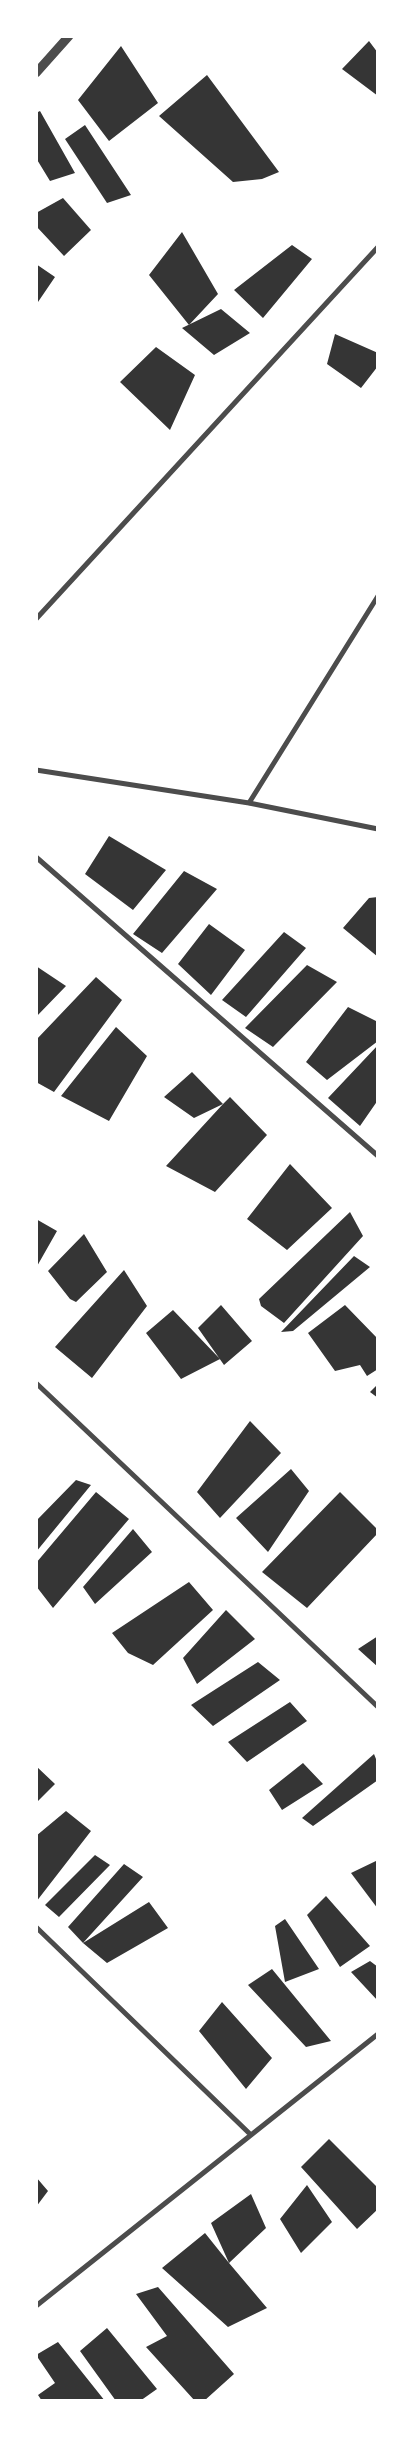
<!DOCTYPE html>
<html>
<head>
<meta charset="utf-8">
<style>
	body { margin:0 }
	#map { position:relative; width:414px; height:2437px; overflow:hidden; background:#fff; font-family:Roboto,sans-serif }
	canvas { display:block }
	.frame { position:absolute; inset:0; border:38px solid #fff; pointer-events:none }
</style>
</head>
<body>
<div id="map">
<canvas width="414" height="2437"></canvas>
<div class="frame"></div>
</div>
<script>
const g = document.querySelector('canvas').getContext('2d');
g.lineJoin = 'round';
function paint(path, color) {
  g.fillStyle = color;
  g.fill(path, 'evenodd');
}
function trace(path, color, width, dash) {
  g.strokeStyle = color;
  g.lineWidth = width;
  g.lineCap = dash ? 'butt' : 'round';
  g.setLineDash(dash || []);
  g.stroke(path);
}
const building = new Path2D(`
	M369 41 378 53V96L342 69Z
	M121 46 158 103 109 141 78 100Z
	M207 75 279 172 262 179 233 182 159 116Z
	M40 111 75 173 50 181 36 158V113Z
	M85 125 131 195 107 203 65 139Z
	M63 198 91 230 64 256 36 226V213Z
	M182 232 218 294 189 325 149 275Z
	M292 245 312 259 263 318 234 290Z
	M36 264 55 277 38 302 36 301Z
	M221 309 250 333 214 355 182 328Z
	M335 334 378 353V366L361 388 327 364Z
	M156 347 195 375 170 430 120 382Z
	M109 836 166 870 133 910 85 874Z
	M184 871 217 889 162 953 133 934Z
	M378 897V957L343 928 369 898Z
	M209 924 245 950 211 995 178 964Z
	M284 932 306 948 246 1017 222 1000Z
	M307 965 337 982 273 1047 245 1028Z
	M36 966 66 986 36 1017Z
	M96 977 122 1000 54 1092 36 1082V1040Z
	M348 1007 378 1022V1041L327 1080 306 1062Z
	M116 1027 147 1056 109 1121 61 1096Z
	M378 1045V1100L360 1126 328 1098Z
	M192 1072 223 1104 230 1097 267 1135 215 1192 166 1166 223 1104 194 1118 164 1097Z
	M290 1164 332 1208 287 1250 247 1219Z
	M350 1212 363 1236 284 1323 261 1306 259 1299Z
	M36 1219 57 1231 36 1268Z
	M84 1234 107 1272 76 1302 70 1299 48 1271Z
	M354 1256 370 1267 293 1331 281 1332Z
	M124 1270 147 1306 92 1378 55 1347Z
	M221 1305 252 1341 224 1365 198 1328Z
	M345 1305 378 1339V1369L367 1376 360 1365 335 1371 308 1333Z
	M173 1310 220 1359 181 1379 146 1333Z
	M378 1384V1398L370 1392Z
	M250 1421 281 1453 220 1518 197 1492Z
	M291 1469 309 1491 268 1552 236 1518Z
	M76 1480 91 1485 36 1552V1521Z
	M96 1492 129 1519 53 1608 36 1586V1563Z
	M340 1492 378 1530V1533L307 1608 262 1572Z
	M133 1529 152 1552 95 1604 83 1587Z
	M189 1582 213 1610 153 1665 128 1653 112 1633Z
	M226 1610 255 1639 197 1684 183 1658Z
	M378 1636V1667L358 1649Z
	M258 1662 280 1680 213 1726 191 1705Z
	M290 1702 307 1721 247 1762 228 1742Z
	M374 1754 378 1764V1780L313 1826 302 1818Z
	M303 1763 323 1784 282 1810 269 1790Z
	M36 1766 55 1784 36 1803Z
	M66 1811 91 1831 36 1902V1836Z
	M95 1855 110 1865 59 1917 45 1905Z
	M378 1860V1909L351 1873Z
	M124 1864 143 1877 83 1943 149 1902 168 1928 107 1963 83 1943 68 1927Z
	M326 1896 370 1946 340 1967 307 1915Z
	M285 1919 319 1969 285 1982 275 1926Z
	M370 1961 378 1967V2001L351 1972Z
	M272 1969 331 2041 306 2047 248 1985Z
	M222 2002 272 2058 246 2089 199 2031Z
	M329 2139 378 2188V2209L357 2229 301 2167Z
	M36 2177 48 2191 36 2207Z
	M307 2185 332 2222 301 2253 280 2219Z
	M251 2194 266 2228 229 2263 267 2308 228 2327 162 2268 205 2233 229 2263 211 2223Z
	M158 2287 234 2374 204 2401H195L146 2347 167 2336 136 2294Z
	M107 2328 157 2389 140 2401H116L80 2351Z
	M58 2342 105 2401H42L38 2395 55 2383 36 2355Z`);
const minor = new Path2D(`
	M36 619 378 247
	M36 770 249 803 378 829
	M249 803 378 596
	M36 857 378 1156
	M36 1383 378 1707
	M36 1927 251 2135
	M36 2306 378 2034`);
const tertiary = new Path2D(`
	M36 73 69 36`);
paint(building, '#353535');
trace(minor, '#4c4c4c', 5);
trace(tertiary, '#4c4c4c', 9);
</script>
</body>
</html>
